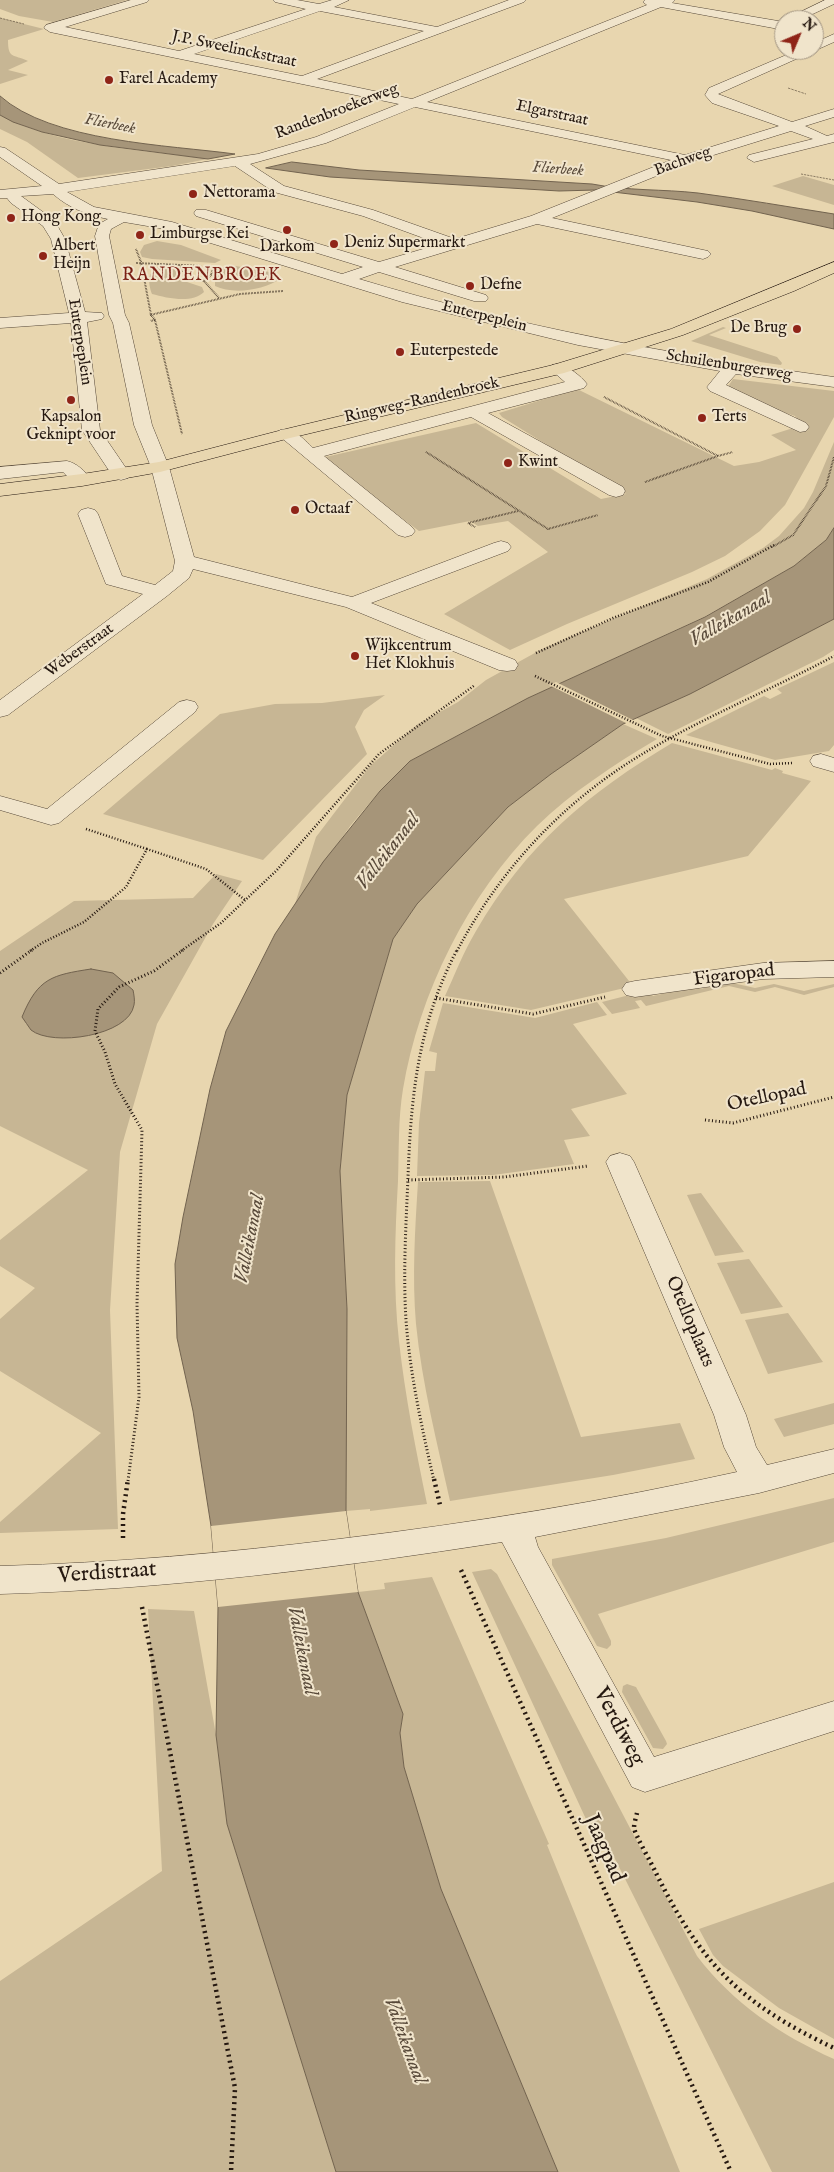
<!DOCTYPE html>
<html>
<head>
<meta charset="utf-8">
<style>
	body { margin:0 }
	#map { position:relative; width:834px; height:2172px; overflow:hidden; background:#e8d6af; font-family:"IM FELL English",serif }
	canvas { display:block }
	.north { position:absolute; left:774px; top:10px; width:50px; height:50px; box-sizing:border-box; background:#f0e4cb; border:1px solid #9f9280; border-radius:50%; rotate:45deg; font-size:14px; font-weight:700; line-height:20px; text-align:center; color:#251810 }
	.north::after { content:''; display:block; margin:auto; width:18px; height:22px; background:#8f2418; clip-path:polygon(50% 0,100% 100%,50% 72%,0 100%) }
</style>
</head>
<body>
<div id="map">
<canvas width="834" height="2172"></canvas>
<div class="north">N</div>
</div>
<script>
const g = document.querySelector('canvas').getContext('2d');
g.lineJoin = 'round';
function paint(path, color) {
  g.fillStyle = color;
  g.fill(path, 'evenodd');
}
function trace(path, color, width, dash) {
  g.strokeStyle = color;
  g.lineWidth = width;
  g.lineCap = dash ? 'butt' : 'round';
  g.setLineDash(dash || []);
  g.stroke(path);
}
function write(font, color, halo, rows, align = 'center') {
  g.font = font + ' "IM FELL English",serif';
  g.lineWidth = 4;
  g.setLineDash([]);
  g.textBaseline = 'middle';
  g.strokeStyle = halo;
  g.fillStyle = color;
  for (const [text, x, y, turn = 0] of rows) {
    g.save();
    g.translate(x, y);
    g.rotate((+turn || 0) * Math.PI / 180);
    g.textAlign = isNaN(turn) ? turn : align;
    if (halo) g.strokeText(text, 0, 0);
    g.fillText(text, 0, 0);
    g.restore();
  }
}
const green = new Path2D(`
	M0 0H127L53 22 19 16 0 9Z
	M0 18 44 29 8 40C8 59 13 54 28 61L8 70 28 75 0 84Z
	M0 115C57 146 144 150 208 159L172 166 78 178 27 142 0 129Z
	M803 176 834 185V205L772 186Z
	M157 241 181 245 221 260 215 263 152 259 142 257 140 252 144 245Z
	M228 265 263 270 277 275 280 279C264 290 233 295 215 286V271Z
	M159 266C176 265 174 267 181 280L202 287 204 292C192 304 167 298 152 294 148 283 147 272 159 266Z
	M723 327 726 328 709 335 777 357 782 363 781 365 760 362 691 341Z
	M733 379 834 391V417L785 505 760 531 725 556 692 572 567 624 510 650 444 614 548 552 508 521 478 526 470 521 419 531 321 458 476 423 601 499 626 494 502 417 499 413 577 389 734 466 759 462 796 450 771 435 790 429 799 422 795 416 770 408 727 388Z
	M834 442V528L826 540 794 566 704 617 528 698 410 761 380 791 351 825 295 904 316 837 370 766 418 724 458 702 486 680 542 649 707 579 763 548 779 536 804 508 813 492Z
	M834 619V650L823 657 668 734 636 718 690 694Z
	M834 662V745L829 751 775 760 686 735 764 696 770 699 782 693 777 689Z
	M385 695 364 710 355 727 367 754 263 860 103 814 220 714 275 704 322 703Z
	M623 724 657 739C615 764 572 792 537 826 468 894 419 994 403 1089 398 1119 399 1150 398 1181 395 1234 393 1288 399 1341 405 1396 416 1450 427 1504L370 1511V1509L346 1511 347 1309 340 1171 347 1095 393 939 417 904 508 807 551 774Z
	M672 743 772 770 775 768 783 771 782 773 811 781 748 856 564 899 633 986 531 1010 445 996C455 974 464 951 476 931 526 845 588 793 672 743Z
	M216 874 242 881 213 924 157 1024 120 1152 110 1310 118 1529 0 1533V1522L101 1433 0 1371V1319L35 1288 0 1266V1240L88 1170 0 1126V951L74 901 193 898Z
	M728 982 755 988 774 984 804 991 834 984V987L804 995 775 987 755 992 729 986 646 1006 641 1000 635 1001 640 1008 612 1014 602 1002 649 990 653 996 697 986 700 989Z
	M597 1002 607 1015 573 1024 627 1094 571 1109 590 1136 564 1140 574 1164 493 1175 417 1176 419 1123 425 1071H435L437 1053 429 1051 443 1003 535 1018Z
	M490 1181 581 1437 680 1423 695 1459 613 1475 450 1501C437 1442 422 1384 416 1324 412 1277 415 1229 418 1182Z
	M701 1193 744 1252 715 1256 687 1195Z
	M749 1259 783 1307 741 1314 717 1263Z
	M788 1313 823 1362 768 1374 745 1320Z
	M834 1403V1424L784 1437 774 1419Z
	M834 1498V1542L598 1614 611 1641V1645L607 1649 597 1646 552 1565V1559L666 1538Z
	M491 1569 497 1574 697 1956C733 2003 780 2035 834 2059V2172H772L600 1829 591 1830 472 1572Z
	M432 1577 549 1844 547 1845 680 2172H558L441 1889 404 1767 400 1733 403 1714 358 1592 385 1589 384 1583Z
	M148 1609 194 1611 216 1735 227 1824 336 2172H0V1981L162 1871Z
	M627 1684 636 1687 666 1741 667 1744 663 1749 653 1748 622 1692 623 1686Z
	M834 1882V2039L779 2008 723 1966 713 1955 699 1929Z`);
const water = new Path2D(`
	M0 96C51 142 169 145 235 154L208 159 100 145 42 132 13 122 0 115Z
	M292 162 359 170 592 184C627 191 663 189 698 193 744 199 789 207 834 214V229L752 211 697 202 596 190 559 191 330 177 266 168Z
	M834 528V619L690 694 623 724 551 774 508 807 417 904 393 939 347 1095 340 1171 347 1309 346 1511 358 1592 403 1714 400 1733 404 1767 441 1889 558 2172H336L227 1824 216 1735 218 1607 211 1526 193 1411 177 1338 175 1264 183 1217 210 1089 226 1031 275 934 323 862 380 791 410 761 528 698 705 617 794 566 826 540Z
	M91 969 113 973 133 990C134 995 135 1001 134 1005 129 1036 52 1047 31 1030 28 1026 25 1021 22 1017 38 978 52 975 91 969Z`);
const pier = new Path2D(`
	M556 682 633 720 635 721 628 724 549 685Z
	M346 1511 358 1592 218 1607 211 1526Z`);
const pathFar4 = new Path2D(`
	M0 18 24 24
	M788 88 806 94
	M801 174 834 180`);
const pathFar3 = new Path2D(`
	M136 249 141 262 151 315 155 320 150 321
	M136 263 202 266
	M182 265 180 268 190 278 204 281
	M214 266 211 275 204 281 219 298
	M150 315 240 294 283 291
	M155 320 182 434
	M604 397 718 456 733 452
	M426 452 548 529 598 515
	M645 482 718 456
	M475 527 468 523 518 511
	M772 547 793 535 826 486 834 457`);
const pathFar2 = new Path2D(`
	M536 653 613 618 708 582 774 545
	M535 676 662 736 770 764 792 763
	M86 829 147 849
	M30 951 42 943 84 922 126 887 147 849 206 869 245 900
	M181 951 221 923 277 870 379 754 475 685
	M457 951C495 879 548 818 616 771 683 725 762 695 834 656`);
const pathFar1 = new Path2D(`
	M0 973 32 950
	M436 998 533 1014 605 997
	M705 1120 733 1123 834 1097
	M408 1180 504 1177 588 1166
	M128 1481 139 1397 137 1304 142 1130 115 1084 105 1052 95 1031 98 1009 119 987 154 971 183 950
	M434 1481C422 1428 410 1375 406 1320 403 1273 406 1225 408 1177 411 1095 418 1024 457 950`);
const path = new Path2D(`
	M434 1479 440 1505
	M123 1538V1514L128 1479
	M461 1570 731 2172
	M142 1607 235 2088 231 2172
	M637 1813C636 1817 634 1824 634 1828 635 1835 652 1864 656 1873 701 1964 741 2004 834 2048`);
const minor = new Path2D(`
	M131 0H149L147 2 65 27 179 51 306 9 275 2 273 0H297L319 4 332 0H349L334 7 437 27 509 0H526L524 2 317 79 412 99 647 5 643 2 645 0H675L672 3 784 22V30L661 7 427 102 685 155 779 126 712 103 705 95 709 88 798 50H814V43L834 34V42L718 94 792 122 834 109V117L805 126 827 136 834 134V142L754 162 747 158 749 155 813 139 791 131 691 162 552 218 708 251 711 254 708 257 703 259 537 224 395 267 486 295 488 298 486 301H474L379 272 359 279C514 326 673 355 834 377V387L736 374 726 385 806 423 809 427 806 431 800 432 710 391 707 387 720 371 578 345 402 302 165 229 124 222 111 229 109 236 125 315 129 323 152 425 169 467 194 557 352 597 494 543 501 541 508 543 511 547 508 551 371 603 515 660 518 665 515 670 507 671 499 670 346 607 193 569 189 578 167 596 8 715 0 717V700L143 594 106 584 78 514 81 510 88 508 95 510 98 514 122 576 155 585 173 571 175 561 151 467 134 425 113 323 109 315 95 236 99 224 108 219C87 215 69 208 53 194L21 196 54 220 65 239 85 312 102 313 104 316 102 319 87 322 100 430 130 474 128 478 121 480 114 478 82 430 71 323 0 328V318L69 313 51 239 43 226 11 203 7 198H0V190L42 186 0 157V147L5 148 59 184 258 154 316 137 399 104 50 32 44 28 46 25ZM320 11 424 31 302 76 194 54ZM415 107 671 160 531 216 455 239 373 210 284 186 250 164 326 143ZM235 166 274 192 363 216 440 244 379 262 206 210H196L194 213 196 216 363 267 342 274 172 222 94 207 67 192Z
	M825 0H834V4L800 20H784Z
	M558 364C568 366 581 376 587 384L584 388 488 413 623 487 625 491 623 495 616 497 609 495 471 417 324 456 412 527 415 531 412 535 405 537 398 535 277 434 280 430C294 427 303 439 313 448L565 382 550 369 552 365Z
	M67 461C77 463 86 472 91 480L89 484C76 487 71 480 63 472L0 479V467Z
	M187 700 195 702 198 707 195 712 59 823 51 825 0 810V796L47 809 179 702Z
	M821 754 834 758V772L813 766 810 761 813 756Z
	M834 961V977L763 979 635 997 626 995 622 989 626 983 635 981 763 963Z
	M620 1153 630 1156 634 1162 746 1415 756 1447 767 1465 834 1449V1473L759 1493 535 1537 538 1547 654 1757 834 1701V1731L645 1792 632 1787 502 1542C336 1568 168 1589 0 1594V1566C113 1563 226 1553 339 1539 473 1523 606 1501 737 1472L724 1447 714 1415 606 1162 610 1156Z`);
const major = new Path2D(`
	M834 262V273L794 291 683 335 564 373 290 438 160 472 82 486 0 496V484L82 474 159 462 286 429 553 365 671 329Z`);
const markers = [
	[109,80,5,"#8f2418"],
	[193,194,5,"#8f2418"],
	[11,218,5,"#8f2418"],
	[287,230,5,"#8f2418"],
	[140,235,5,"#8f2418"],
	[334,244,5,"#8f2418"],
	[43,256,5,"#8f2418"],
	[470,286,5,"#8f2418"],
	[797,329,5,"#8f2418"],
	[400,352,5,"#8f2418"],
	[71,400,5,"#8f2418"],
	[702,418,5,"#8f2418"],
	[508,463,5,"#8f2418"],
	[295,510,5,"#8f2418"],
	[355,656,5,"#8f2418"]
];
const farStreetnames = [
	["J.P. Sweelinckstraat",234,50,12],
	["Randenbroekerweg",337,112,-21],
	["Elgarstraat",552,114,12],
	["Bachweg",683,162,-20],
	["Euterpeplein",484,317,14],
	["Euterpeplein",79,342,81],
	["Schuilenburgerweg",729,366,9],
	["Ringweg-Randenbroek",422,401,-13],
	["Weberstraat",80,651,-36]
];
const farPoinames = [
	["Farel Academy",119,80],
	["Nettorama",203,194],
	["Hong Kong",21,218],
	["Limburgse Kei",150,235],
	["Deniz Supermarkt",344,244],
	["Albert",53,247],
	["Heijn",53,265],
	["Darkom",287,248,"center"],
	["Defne",480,286],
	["De Brug",787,329,"right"],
	["Euterpestede",410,352],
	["Kapsalon",71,418,"center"],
	["Geknipt voor",71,436,"center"],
	["Terts",712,418],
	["Kwint",518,463],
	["Octaaf",305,510],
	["Wijkcentrum",365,647],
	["Het Klokhuis",365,665]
];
const farWaternames = [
	["Flierbeek",110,125,11],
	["Flierbeek",558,170,4]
];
const farQuarternames = [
	["RANDENBROEK",202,276]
];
const streetNames = [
	["Figaropad",734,976,-7],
	["Otellopad",767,1098,-12],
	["Otelloplaats",689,1322,67]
];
const waterNames = [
	["Valleikanaal",731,620,-30],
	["Valleikanaal",389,852,-52],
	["Valleikanaal",251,1239,-79],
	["Valleikanaal",301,1651,79],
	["Valleikanaal",404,2041,70]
];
const nearStreetnames = [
	["Verdistraat",107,1574,-4],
	["Verdiweg",618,1727,62],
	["Jaagpad",603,1849,66]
];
paint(green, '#c7b694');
paint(water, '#a69579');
trace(water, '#72634f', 1);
paint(pier, '#e8d6af');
trace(minor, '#564838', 1);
trace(major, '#251810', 1);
trace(pathFar4, '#251810', 1, [0.5, 1]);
trace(pathFar3, '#251810', 2, [0.5, 1]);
trace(pathFar2, '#251810', 2.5, [1, 2]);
trace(pathFar1, '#251810', 3, [1, 2.5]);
trace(path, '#251810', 4.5, [2, 4]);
paint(minor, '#f0e4cb');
paint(major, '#e8d6af');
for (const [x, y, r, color] of markers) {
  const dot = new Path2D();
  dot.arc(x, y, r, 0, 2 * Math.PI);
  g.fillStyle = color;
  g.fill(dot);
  trace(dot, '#f0e4cb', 2);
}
write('16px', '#251810', '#f0e4cb', farStreetnames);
write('16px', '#251810', '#f0e4cb', farPoinames, 'left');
write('italic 16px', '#594a3a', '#f0e4cb', farWaternames);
g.letterSpacing = '1px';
write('18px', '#7a1f14', '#f0e4cb', farQuarternames);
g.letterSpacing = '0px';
write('19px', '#251810', '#f0e4cb', streetNames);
write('italic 20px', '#594a3a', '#f0e4cb', waterNames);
write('22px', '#251810', '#f0e4cb', nearStreetnames);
</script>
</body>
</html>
